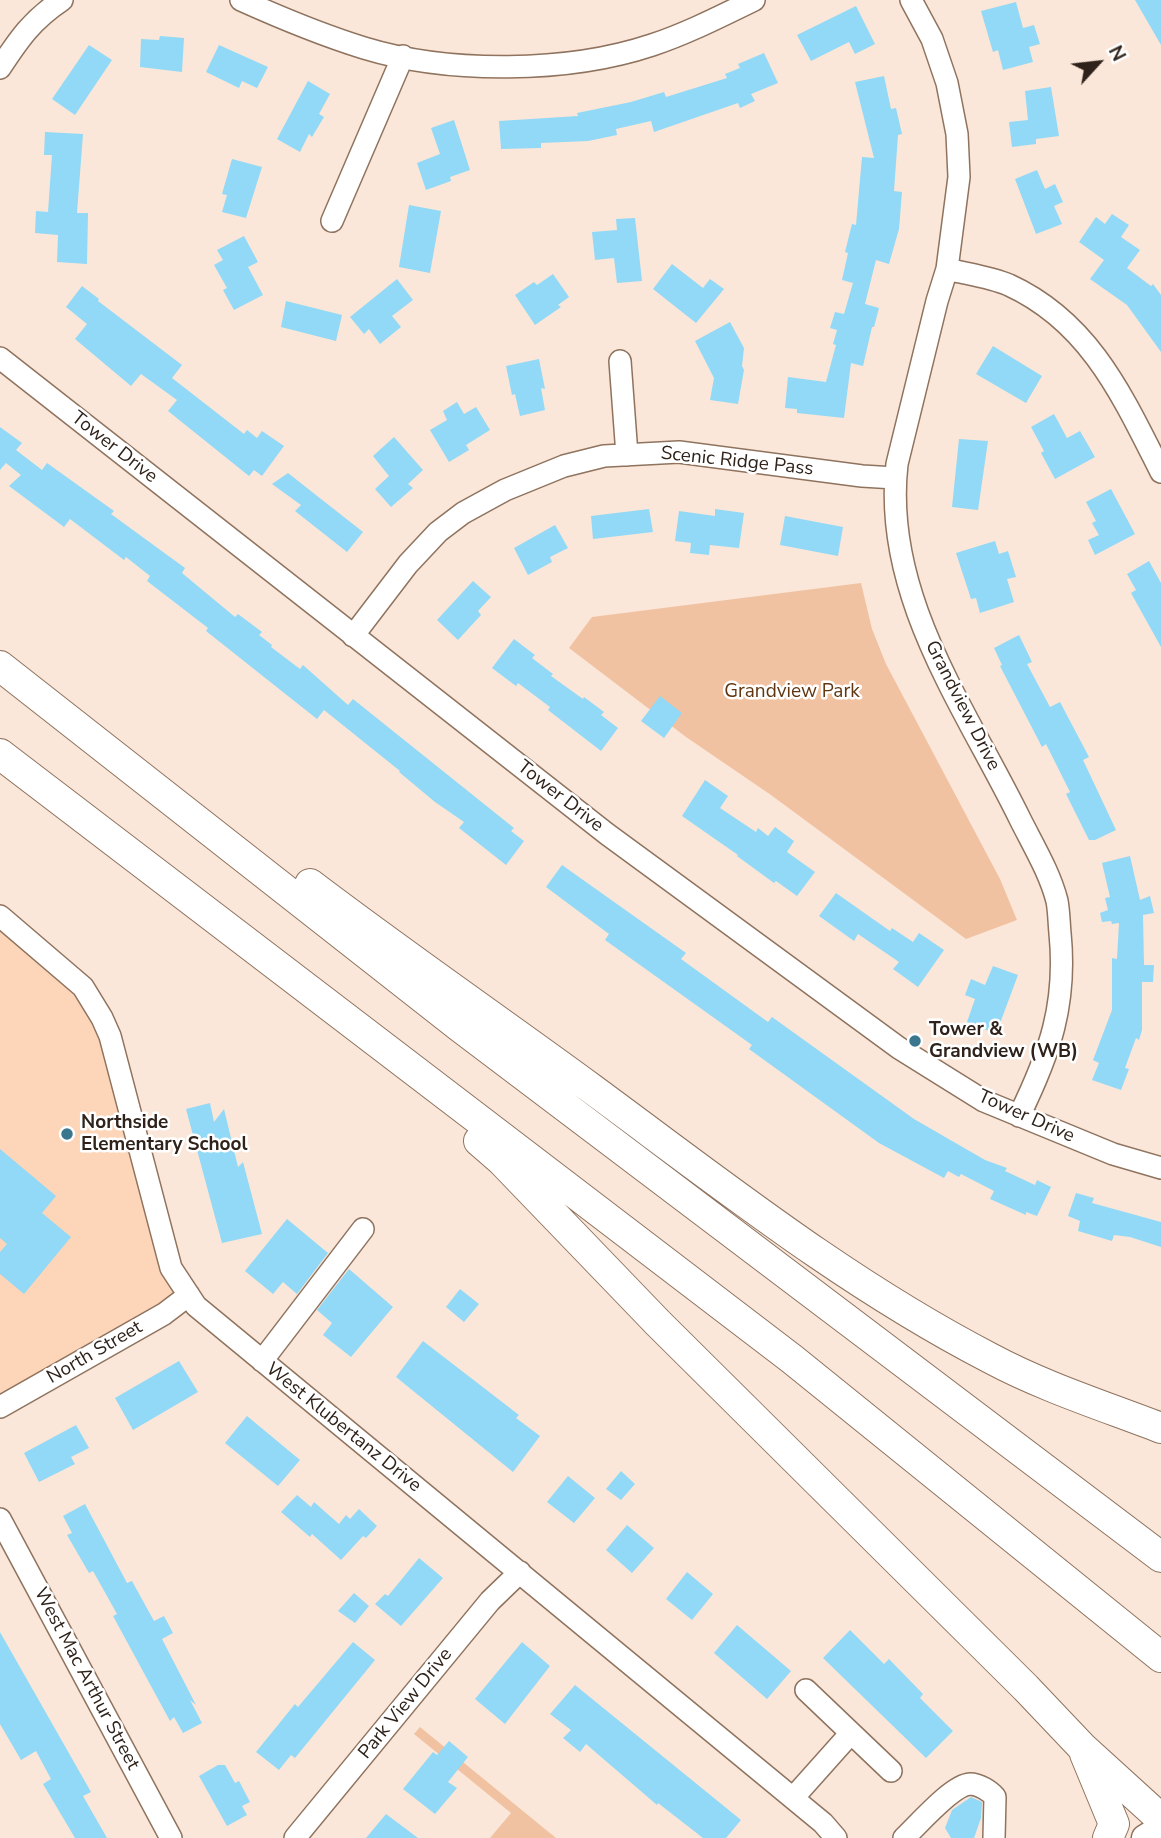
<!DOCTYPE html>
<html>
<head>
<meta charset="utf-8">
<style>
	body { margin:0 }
	#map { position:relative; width:1161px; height:1838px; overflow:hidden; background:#fae7d9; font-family:"Nunito Sans",sans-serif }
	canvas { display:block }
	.north { position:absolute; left:1063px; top:28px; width:70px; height:70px; -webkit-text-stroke:5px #fff; paint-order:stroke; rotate:63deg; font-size:19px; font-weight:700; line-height:28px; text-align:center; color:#2e221a }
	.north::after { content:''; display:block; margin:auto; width:24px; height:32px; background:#2e221a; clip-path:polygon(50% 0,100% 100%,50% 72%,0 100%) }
</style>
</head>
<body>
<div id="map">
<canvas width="1161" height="1838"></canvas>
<div class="north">N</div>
</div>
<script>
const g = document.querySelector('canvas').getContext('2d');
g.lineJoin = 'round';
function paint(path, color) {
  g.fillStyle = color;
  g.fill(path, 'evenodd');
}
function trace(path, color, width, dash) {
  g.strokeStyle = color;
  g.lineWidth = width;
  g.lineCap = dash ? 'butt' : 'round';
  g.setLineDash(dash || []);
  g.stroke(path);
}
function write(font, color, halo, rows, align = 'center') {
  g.font = font + ' "Nunito Sans",sans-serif';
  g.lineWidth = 5;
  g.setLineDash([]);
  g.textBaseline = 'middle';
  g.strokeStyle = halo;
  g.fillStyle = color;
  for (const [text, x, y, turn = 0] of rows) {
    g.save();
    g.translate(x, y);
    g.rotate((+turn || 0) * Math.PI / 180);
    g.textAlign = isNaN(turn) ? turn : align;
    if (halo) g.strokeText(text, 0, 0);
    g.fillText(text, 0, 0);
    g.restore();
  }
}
const built = new Path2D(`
	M0 917 83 987 189 1295 0 1407Z`);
const green = new Path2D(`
	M861 583 872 629 886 664 1000 879 1017 920 966 939 771 795 686 737 569 648 592 617Z
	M420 1727 556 1838H490L511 1813 414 1734Z`);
const building = new Path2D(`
	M1135 0H1161V45Z
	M1016 2 1023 28 1034 25 1040 44 1029 47 1033 62 1003 70 998 50 993 52 981 11Z
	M856 6 875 44 855 54 849 42 811 61 797 35Z
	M160 36 184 38 182 72 140 67 141 39 159 40Z
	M89 45 112 60 75 115 52 99Z
	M219 45 268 67 257 88 242 81 239 88 206 72Z
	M764 53 778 83 751 94 755 101 740 108 738 103 654 132 651 121 616 129 617 135 588 141 541 143V148L501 149 499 121 578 116 577 113 631 102 664 92 666 97 727 78 725 74 740 68 738 64Z
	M884 76 891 109 896 108 902 134 898 135 894 191 902 192 899 229 889 264 876 260 865 304 879 308 874 327H872L863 366 851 363 844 418 797 413V409L785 408 788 377 826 382 836 345 833 344 837 330 830 328 835 312 844 314 853 283 842 280 848 253 845 252 852 224 856 225 862 157 874 158 855 82Z
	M308 81 330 94 319 114 324 117 312 137 309 134 300 152 277 139Z
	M1051 87 1059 136 1036 139V144L1012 147 1009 122 1028 120 1025 91Z
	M454 120 470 170 450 177 451 181 426 190 417 163 440 154 431 128Z
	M45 132 83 134 77 213H88L87 264 57 262 58 235 35 233 36 211 48 212 52 155H44Z
	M232 159 262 167 246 218 222 212 227 195 222 194Z
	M1037 170 1045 189 1055 184 1063 202 1054 206 1062 224 1036 234 1015 179Z
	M409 205 441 211 430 273 399 267Z
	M1112 214 1129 225 1121 237 1140 250 1127 268 1151 286 1153 284 1161 295V352L1127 305 1090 279 1104 260 1079 242 1096 217 1105 224Z
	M635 218 642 281 617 283 614 258 595 260 592 232 617 230 616 219Z
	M244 236 258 262 248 267 263 295 234 310 223 290 227 288 214 265 223 260 217 250Z
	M672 264 703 288 710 279 724 289 696 323 653 289Z
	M553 274 569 297 558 305 561 307 535 325 515 295 534 282 537 285Z
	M397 279 413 300 392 316 401 327 380 344 369 329 364 334 350 317Z
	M82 286 99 299 98 301 182 365 172 378 244 434 247 430 257 438 262 431 284 446 262 476 254 470 249 476 168 411 177 400 141 374 131 386 75 339 87 324 66 307Z
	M286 301 342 315 336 341 281 327Z
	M730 322 744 348 742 366 744 370 738 404 710 400 714 378 695 341Z
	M993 346 1042 376 1026 403 976 374Z
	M539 359 545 389 541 388 545 410 520 416 515 394 512 395 506 366Z
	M457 402 464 414 476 407 490 430 466 445 469 450 449 462 430 430 447 420 443 411Z
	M1054 414 1067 438 1080 431 1095 457 1055 479 1041 453 1044 451 1031 427Z
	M0 427 22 443 16 450 42 470 47 463 114 511 111 514 185 568 182 573 235 617 238 614 262 632 259 635 272 645 271 647 300 669 303 665 348 705 353 699 514 828 511 831 524 841 506 865 459 828 464 822 435 802 399 772 400 771 324 710 317 719 206 631 208 628 147 581 150 576 126 557 124 560 70 519 64 527 9 486 21 475 6 463 0 470Z
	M394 437 423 470 408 484 413 488 391 507 375 489 389 476 373 456Z
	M959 439 988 441 978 510 952 507Z
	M288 473 363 532 347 552 295 511 301 505 272 484Z
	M1111 489 1135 534 1095 555 1088 540 1099 535 1092 523 1096 521 1086 502Z
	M649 509 653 532 593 539 591 516Z
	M715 509 744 513 739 548 710 545 709 555 690 553 691 543 675 541 679 511 715 516Z
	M785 516 843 527 838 556 780 545Z
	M555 525 568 548 550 557 552 562 528 575 514 548Z
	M995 541 999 554 1008 551 1016 577 1007 579 1014 602 980 613 976 598 971 599 956 553Z
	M1149 561 1161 583V647L1131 593 1136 590 1127 574Z
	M473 581 491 597 478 611 481 615 458 640 437 620Z
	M1019 635 1032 662 1027 664 1050 707 1060 702 1089 757 1083 760 1116 830 1095 840H1089L1066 794 1070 792 1046 744 1042 747 1000 666 1002 665 994 648Z
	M514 639 535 655 532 658 553 674 551 676 583 699 584 697 604 712 601 715 618 728 601 751 548 710 550 707 518 683 516 686 492 668Z
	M660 696 682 713 664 738 641 721Z
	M705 780 728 796 720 808 756 832 758 828 768 836 775 827 794 841 787 852 815 872 797 896 776 881 774 883 737 856 738 855 682 816Z
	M1130 856 1140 900 1150 896 1154 913 1143 915 1144 965H1154L1153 982H1142V1030L1139 1040 1136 1038 1125 1068 1129 1069 1121 1090 1092 1080 1099 1063 1093 1060 1112 1010V958L1117 959 1119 923 1112 924 1111 921 1102 922 1100 913 1108 910 1105 898 1110 897 1102 863Z
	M562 865 686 953 681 959 768 1022 772 1017 914 1119 985 1160 1007 1168 1005 1171 1035 1185 1037 1180 1051 1187 1037 1216 1026 1212V1215L990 1199 994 1191 961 1174 959 1177 948 1171 944 1178 879 1143 749 1049 752 1045 605 940 609 934 546 887Z
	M836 893 890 931 892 928 913 942 919 933 944 950 918 987 893 969 899 962 858 934 854 941 819 916Z
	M993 966 1018 975 996 1034 967 1022 975 999 965 995 971 979 985 985Z
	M210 1103 214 1122 224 1109 238 1167 243 1162 262 1234 222 1243 186 1109Z
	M0 1149 56 1196 42 1213 71 1237 24 1294 0 1274V1252L7 1244 0 1238Z
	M1076 1193 1094 1198 1092 1203 1161 1222V1247L1130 1237 1114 1235 1112 1241 1078 1231 1080 1221 1068 1216Z
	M287 1219 328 1253 297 1294 283 1282 273 1294 245 1271Z
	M349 1269 393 1307 351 1357 323 1335 332 1323 317 1310Z
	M460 1289 479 1304 464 1322 446 1307Z
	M423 1341 519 1415 516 1418 540 1436 513 1472 396 1377Z
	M179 1361 198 1392 133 1430 115 1398Z
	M247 1416 300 1460 278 1486 225 1443Z
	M76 1425 89 1448 71 1457 75 1464 39 1482 24 1453Z
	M621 1471 635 1484 621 1500 606 1489Z
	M568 1476 595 1498 574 1523 547 1502Z
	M297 1495 311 1507 314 1502 339 1524 346 1515 350 1519 359 1509 377 1526 366 1538 363 1536 341 1560 312 1534 310 1537 281 1512Z
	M85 1504 127 1583 132 1581 154 1621 164 1616 173 1633 162 1639 196 1705 190 1700 202 1723 183 1733 174 1717 170 1721 113 1616 117 1614 93 1571 89 1573 67 1535 72 1533 63 1516Z
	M627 1525 654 1548 632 1573 606 1550Z
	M419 1558 443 1578 401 1626 375 1604 385 1594 388 1596Z
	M687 1572 713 1594 692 1620 666 1599Z
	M354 1593 369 1606 355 1623 338 1611Z
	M737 1625 791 1671 767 1699 714 1653Z
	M850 1630 884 1664 889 1659 923 1694 920 1698 953 1731 926 1758 823 1658Z
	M0 1632 91 1792 83 1796 107 1838H75L43 1784 51 1779 36 1751 21 1760 0 1724Z
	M353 1642 375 1660 295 1758 291 1755 279 1770 256 1752 295 1704 298 1707Z
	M522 1642 550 1666 505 1724 475 1699Z
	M575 1685 741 1820 726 1838H703L658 1803 657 1805 586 1744 580 1752 563 1738 571 1730 550 1714Z
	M449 1741 468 1757 448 1782 457 1788 435 1814 403 1789 433 1752 437 1755Z
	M218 1765H225L235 1783 239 1781 250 1802 242 1806 247 1815 227 1826 199 1776Z
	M971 1797 982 1802 981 1818 974 1838H951L945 1828 952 1810Z
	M386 1814 418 1838H366Z`);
const minor = new Path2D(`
	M241 0C281 18 322 35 364 48 449 74 568 73 652 45 688 33 721 16 754 0
	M911 0 932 39 947 83 957 134 959 177 947 269 937 301 897 464C882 595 965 707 1020 819 1033 845 1050 873 1057 901 1059 911 1059 923 1060 933 1067 1004 1050 1053 1019 1116
	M0 68C19 39 32 20 62 0
	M332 221 403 56
	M947 269C967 274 990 277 1009 285 1090 322 1123 397 1161 472
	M0 358 607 834 899 1048 984 1101 1113 1154 1161 1168
	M620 361 627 455
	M353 636 408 564 438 532 463 513 505 490 564 466 604 456 679 452 862 476 895 478
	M0 916 83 987 102 1018 110 1036 171 1268 196 1306 823 1823 836 1838
	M262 1361 363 1229
	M0 1407 164 1314 189 1295
	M0 1519 171 1838
	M806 1690 891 1771
	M793 1798 851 1733
	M295 1838 490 1601 520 1572
	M904 1838C918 1825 952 1785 970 1784 979 1784 990 1791 995 1797L994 1838`);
const major = new Path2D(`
	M1145 1838 1161 1828`);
const highway = new Path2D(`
	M0 666 460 1027 1161 1557
	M0 754 792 1359 1161 1657
	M310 884C402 954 498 1020 592 1089 721 1184 847 1284 990 1358 1044 1387 1104 1406 1161 1428
	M479 1141 502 1161 658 1323 1026 1688 1082 1747 1161 1819
	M1085 1754 1114 1824 1108 1838`);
const markers = [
	[915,1041,7,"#3a778e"],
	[67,1134,7,"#3a778e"]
];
const streetNames = [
	["Tower Drive",114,448,38],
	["Scenic Ridge Pass",737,462,6],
	["Grandview Drive",962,706,63],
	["Tower Drive",560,797,38],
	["Tower Drive",1026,1117,24],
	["North Street",95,1353,-30],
	["West Klubertanz Drive",343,1428,39],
	["West Mac Arthur Street",86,1679,62],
	["Park View Drive",406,1704,-51]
];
const parkNames = [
	["Grandview Park",792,692]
];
const poiNames = [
	["Tower &",929,1030],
	["Grandview (WB)",929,1052],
	["Northside",81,1123],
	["Elementary School",81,1145]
];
paint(built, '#fdd6ba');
paint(green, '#f1c2a1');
paint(building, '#91d9f6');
trace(minor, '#8f735e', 24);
trace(major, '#8f735e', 29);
trace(highway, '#8f735e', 32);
trace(minor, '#fff', 21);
trace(major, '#fff', 26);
trace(highway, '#fff', 30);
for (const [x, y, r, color] of markers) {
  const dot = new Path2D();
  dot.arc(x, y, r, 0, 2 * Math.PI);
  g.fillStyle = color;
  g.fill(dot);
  trace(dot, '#fff', 2.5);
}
write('19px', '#2e221a', '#fff', streetNames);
write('19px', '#60350f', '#fff', parkNames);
write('bold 19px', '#2e221a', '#fff', poiNames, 'left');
</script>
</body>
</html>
